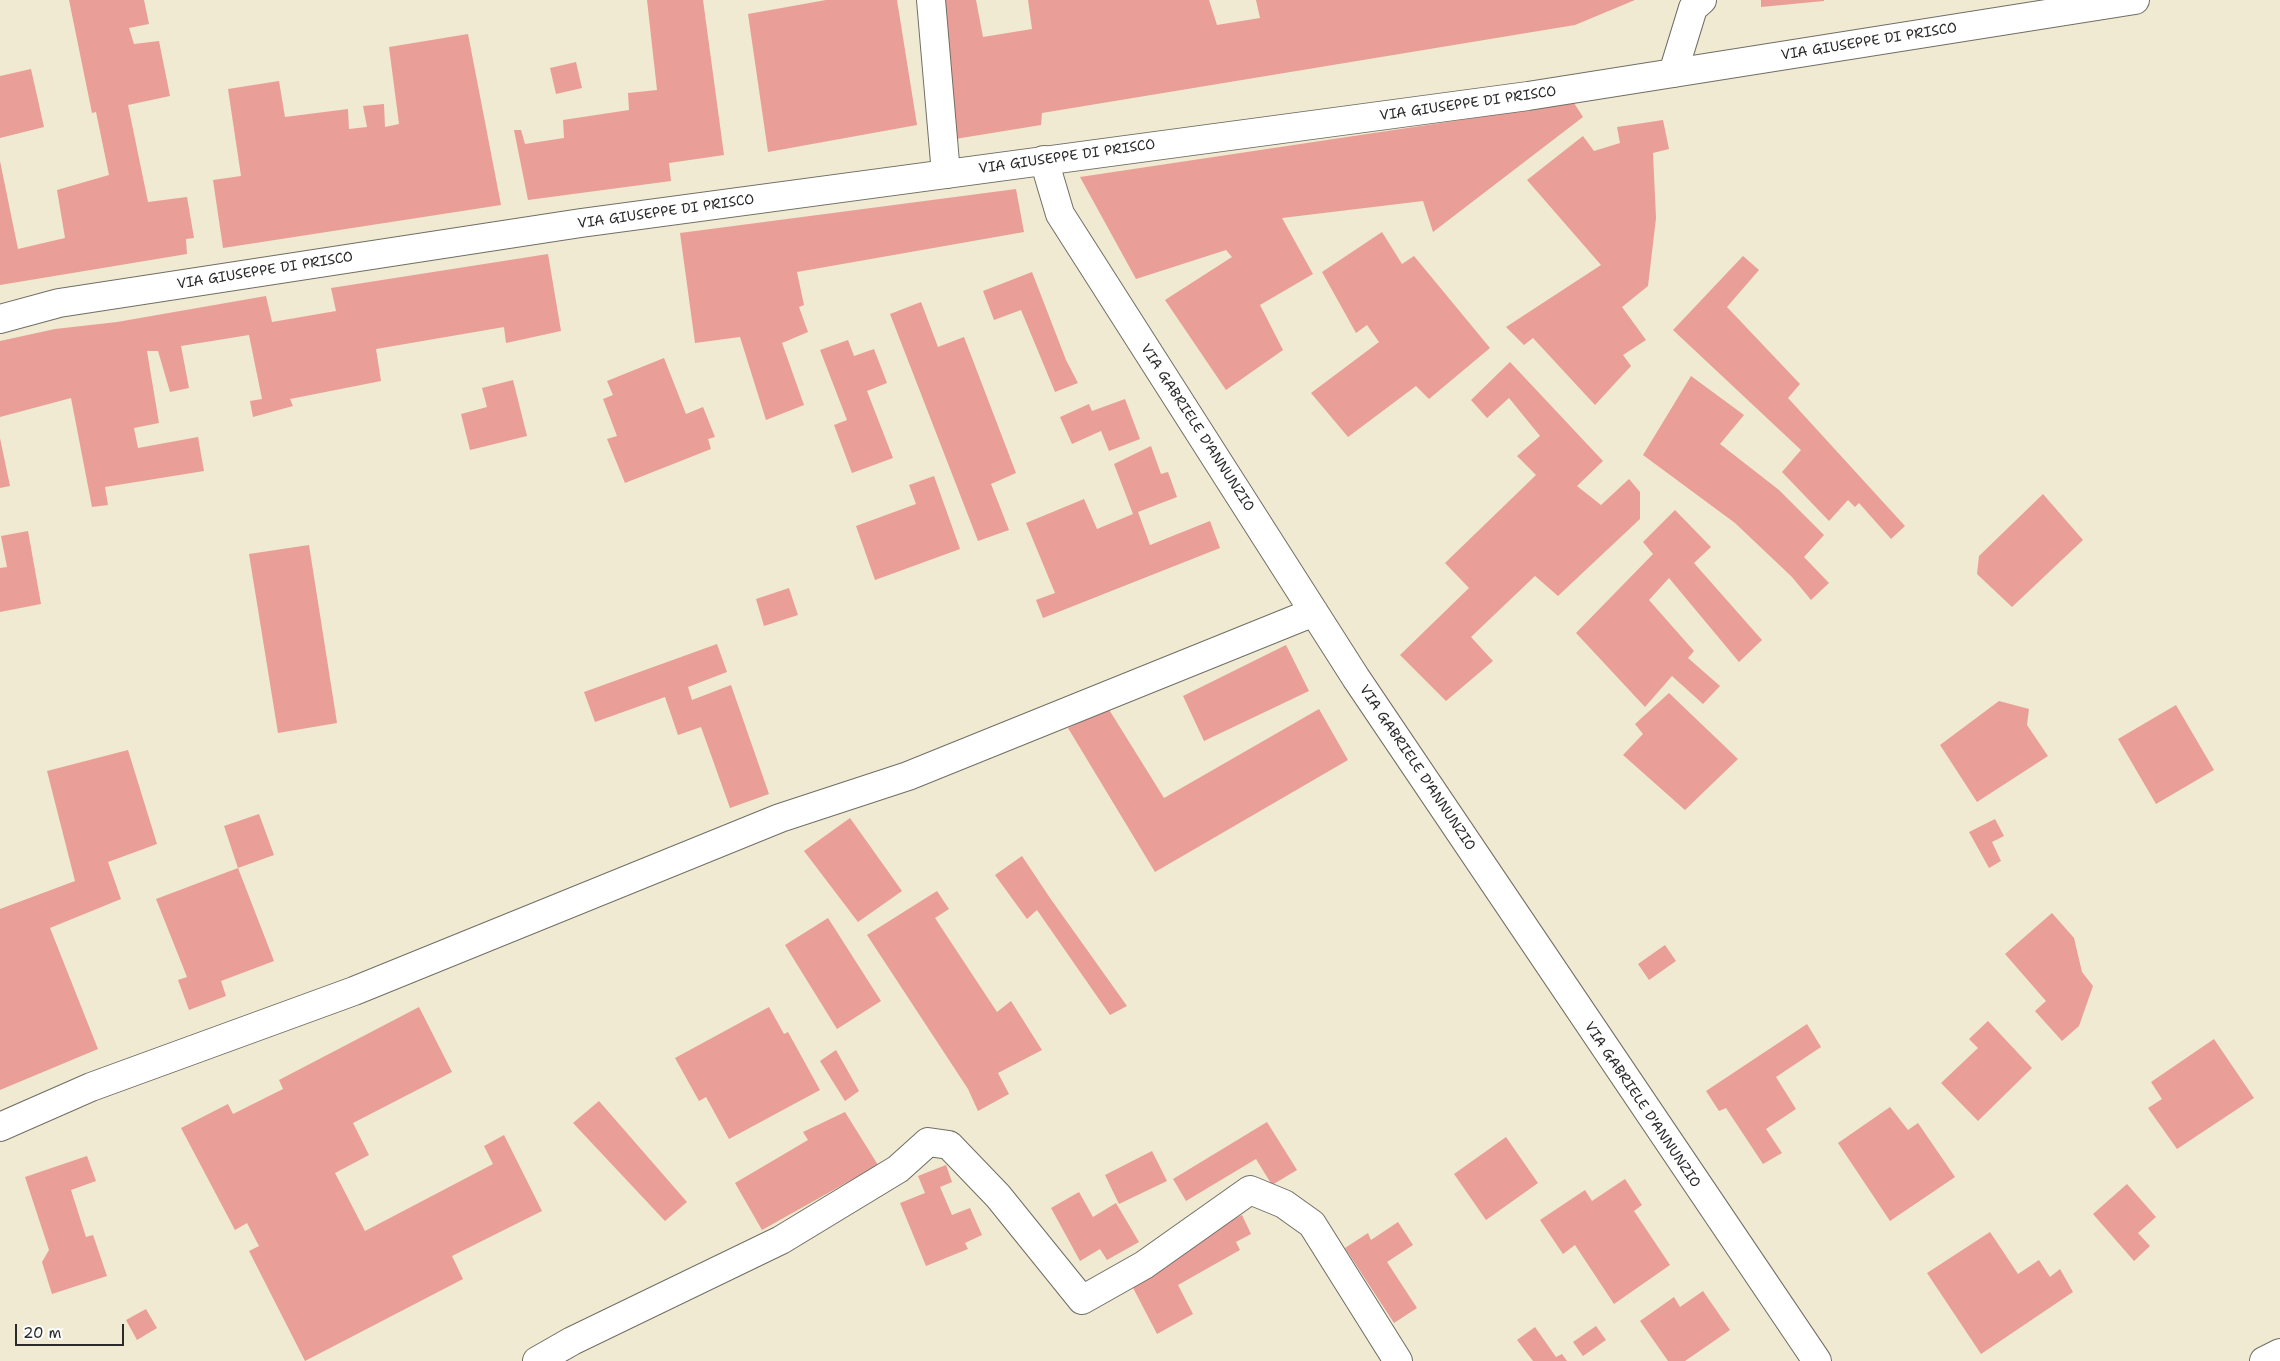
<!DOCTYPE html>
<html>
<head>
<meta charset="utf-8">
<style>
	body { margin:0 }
	#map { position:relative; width:2280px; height:1361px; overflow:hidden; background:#efead1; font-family:"Shantell Sans",sans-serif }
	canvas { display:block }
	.scale { position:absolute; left:15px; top:1324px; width:109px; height:22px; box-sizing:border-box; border:2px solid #2b2b2b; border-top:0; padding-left:6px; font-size:15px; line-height:18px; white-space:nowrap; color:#2b2b2b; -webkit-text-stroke:4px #fff; paint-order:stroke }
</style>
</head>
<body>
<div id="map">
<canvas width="2280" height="1361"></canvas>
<div class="scale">20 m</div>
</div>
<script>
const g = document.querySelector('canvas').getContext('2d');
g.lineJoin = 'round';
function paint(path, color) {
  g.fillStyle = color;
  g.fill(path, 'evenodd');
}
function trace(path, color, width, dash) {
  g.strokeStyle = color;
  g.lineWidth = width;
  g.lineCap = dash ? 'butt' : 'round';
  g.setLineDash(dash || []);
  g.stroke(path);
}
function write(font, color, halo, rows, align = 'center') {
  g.font = font + ' "Shantell Sans",sans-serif';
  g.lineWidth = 4.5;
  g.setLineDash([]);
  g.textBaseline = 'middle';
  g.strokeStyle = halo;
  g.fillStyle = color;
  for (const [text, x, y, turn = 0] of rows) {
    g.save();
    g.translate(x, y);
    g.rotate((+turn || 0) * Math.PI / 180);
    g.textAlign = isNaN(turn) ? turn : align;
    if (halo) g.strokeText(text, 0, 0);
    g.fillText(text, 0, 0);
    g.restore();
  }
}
const building = new Path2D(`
	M69 0H144L149 24 129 28 134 44 159 41 170 96 128 105 148 202 187 197 194 238 186 239 187 254 0 285V161L18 249 65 238 57 190 109 175 96 112 92 113Z
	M647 0H703L724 155 669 163 671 181 528 200 514 130H521L525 144 564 138 563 120 629 110 628 93 657 90Z
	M826 0H897L917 125 768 152 748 14Z
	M939 0H976L983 37 1032 29 1028 0H1209L1217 25 1260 18 1256 0H1635L1575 25 1042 113 1041 125 955 139Z
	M1761 0H1824V1L1761 7Z
	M468 34 501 205 223 248 213 180 241 176 228 89 279 81 285 117 348 109 349 129 367 127 363 106 384 104 385 127 399 124 389 47Z
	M576 62 582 88 556 94 550 68Z
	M31 69 44 127 0 138V76Z
	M1574 103 1583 117 1433 232 1423 201 1282 218 1313 274 1260 305 1283 350 1226 390 1165 300 1232 257 1226 250 1136 279 1080 177Z
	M1663 120 1669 149 1653 153 1656 218 1648 286 1622 307 1646 340 1623 355 1631 366 1595 405 1533 338 1524 345 1506 327 1601 265 1527 180 1583 136 1594 151 1620 143 1617 127Z
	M1016 189 1024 232 797 272 804 305 799 307 808 332 782 343 804 405 766 420 740 337 695 343 680 233Z
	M1382 232 1402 264 1414 256 1490 348 1429 399 1416 386 1348 437 1311 393 1379 342 1367 325 1356 333 1322 272Z
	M548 254 561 331 506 343 504 327 376 349 381 381 290 399 293 406 253 417 250 401 262 399 249 335 181 346 189 388 170 392 158 351H147L159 423 134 428 138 448 198 437 204 471 105 487 108 505 92 507 71 398 0 417V341L55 329 117 322 266 296 272 322 336 311 331 288Z
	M1743 256 1759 270 1727 307 1800 384 1788 398 1905 526 1891 539 1859 503 1855 507 1848 500 1829 521 1782 472 1801 450 1673 330Z
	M1032 272 1066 360 1078 383 1055 392 1021 310 994 320 983 291Z
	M921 302 938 347 964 337 1016 473 991 484 1009 530 978 541 890 314Z
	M848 340 854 356 874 349 887 383 867 391 893 458 852 473 834 425 847 420 820 350Z
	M664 358 686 414 703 407 715 437 708 439 711 449 625 483 607 439 617 436 603 399 613 395 607 381Z
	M1510 362 1603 461 1577 486 1601 505 1629 479 1640 492V519L1558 596 1535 576 1471 637 1493 661 1446 701 1400 655 1469 588 1445 563 1536 475 1517 456 1540 436 1509 398 1487 418 1471 400Z
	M1691 376 1744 415 1720 444 1779 490 1824 535 1804 557 1829 583 1811 600 1792 577 1735 523 1643 455Z
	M513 380 527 436 470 450 461 414 487 407 482 388Z
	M1125 399 1140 439 1109 451 1101 431 1072 444 1060 417 1089 404 1092 411Z
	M0 438 10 486 0 488Z
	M1151 446 1161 474 1168 472 1177 497 1138 512 1150 545 1210 521 1220 548 1043 618 1036 600 1055 593 1026 523 1084 499 1097 529 1133 514 1114 464Z
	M934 476 960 549 875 580 856 526 916 504 909 485Z
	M2043 494 2083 540 2012 607 1977 574 1979 556Z
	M1675 510 1711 547 1694 563 1762 640 1739 662 1669 578 1649 600 1694 651 1688 658 1720 686 1703 704 1672 676 1645 707 1576 633 1653 554 1643 542Z
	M28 531 41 604 0 612V568L7 567 1 536Z
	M309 545 337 723 278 733 249 554Z
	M789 588 798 615 764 626 756 599Z
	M717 644 727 672 688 687 692 700 731 685 769 794 730 808 701 727 678 735 665 697 595 722 584 692Z
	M1286 645 1309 691 1204 741 1183 696Z
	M1669 693 1738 759 1685 810 1623 755 1643 734 1635 724Z
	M1999 701 2029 709 2027 725 2048 756 1977 802 1940 745Z
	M2176 705 2214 770 2156 804 2118 739Z
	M1108 708 1164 798 1319 709 1348 760 1155 872 1068 728Z
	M128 750 157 844 108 862 121 899 50 928 98 1049 0 1090V909L75 881 47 771Z
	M259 814 274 855 238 868 224 826Z
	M850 818 902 891 858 922 804 851Z
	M1995 819 2004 836 1992 842 2001 861 1989 868 1969 832Z
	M1022 856 1050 898 1127 1006 1110 1015 1037 910 1027 919 995 875Z
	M238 868 274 961 221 981 226 996 189 1010 178 980 187 977 156 899Z
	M937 891 949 909 935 918 997 1012 1011 1001 1042 1050 998 1073 1009 1094 978 1111 968 1089 867 935Z
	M2052 913 2074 938 2082 972 2093 986 2079 1026 2062 1041 2035 1011 2046 1001 2005 954Z
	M828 918 881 1001 837 1029 785 945Z
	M1665 945 1676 961 1649 980 1638 964Z
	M419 1007 452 1072 353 1123 369 1155 335 1173 365 1231 493 1164 484 1146 504 1135 542 1211 452 1256 463 1279 305 1361 249 1251 259 1246 247 1223 235 1230 181 1128 228 1104 233 1114 283 1089 279 1080Z
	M769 1007 784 1034 788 1032 820 1090 729 1139 706 1097 699 1101 675 1058Z
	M1988 1021 2032 1068 1978 1121 1941 1083 1978 1048 1969 1039Z
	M1807 1024 1821 1047 1776 1077 1796 1109 1766 1129 1782 1153 1763 1164 1726 1108 1719 1111 1706 1091Z
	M2214 1039 2254 1098 2177 1149 2148 1108 2162 1099 2151 1082Z
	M836 1050 859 1091 845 1101 820 1061Z
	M599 1101 687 1202 665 1221 573 1123Z
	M1890 1107 1908 1130 1918 1123 1955 1177 1890 1221 1838 1143Z
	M845 1112 878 1165 762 1230 735 1183 808 1140 803 1132Z
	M1267 1122 1297 1170 1272 1185 1256 1159 1186 1201 1173 1179Z
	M1506 1137 1538 1183 1486 1220 1454 1174Z
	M1152 1151 1167 1181 1119 1204 1105 1175Z
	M87 1156 96 1181 71 1190 86 1237 93 1235 107 1276 52 1294 42 1262 49 1250 25 1177Z
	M946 1165 952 1182 940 1187 952 1215 970 1208 982 1235 965 1243 968 1249 926 1266 900 1203 925 1193 918 1176Z
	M1625 1179 1642 1205 1634 1211 1670 1265 1614 1304 1575 1245 1563 1254 1540 1220 1585 1190 1592 1201Z
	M2127 1184 2156 1217 2138 1233 2150 1246 2134 1261 2093 1214Z
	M1079 1192 1093 1217 1116 1203 1139 1242 1107 1260 1100 1249 1080 1261 1051 1208Z
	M1242 1215 1251 1234 1236 1242 1240 1250 1178 1285 1193 1314 1157 1334 1130 1282 1201 1234Z
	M1398 1222 1413 1245 1387 1262 1417 1308 1394 1323 1345 1248 1368 1233 1371 1240Z
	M1990 1232 2018 1274 2039 1260 2050 1277 2060 1269 2073 1292 1981 1354 1927 1273Z
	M1703 1291 1730 1330 1685 1361H1668L1640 1321 1674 1297 1680 1307Z
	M146 1309 157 1328 137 1340 126 1320Z
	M1596 1326 1606 1340 1583 1356 1573 1342Z
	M1535 1327 1556 1357 1562 1354 1567 1361H1533L1517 1340Z`);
const minor = new Path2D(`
	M931 0 946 174
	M1673 73 1693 8 1702 0
	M1044 160 1060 214 1356 678 1817 1361
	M0 1127 91 1087 354 991 780 818 908 776 1314 612
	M537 1361 572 1341 781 1240 898 1169 928 1142 949 1145 998 1196 1082 1300 1144 1265 1250 1190 1284 1204 1312 1224 1398 1361
	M2264 1361 2280 1353`);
const major = new Path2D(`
	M0 319 59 303 581 223 1528 96 2135 0`);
const streetNames = [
	["VIA GIUSEPPE DI PRISCO",1869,42,-9],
	["VIA GIUSEPPE DI PRISCO",1468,104,-8],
	["VIA GIUSEPPE DI PRISCO",1067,157,-8],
	["VIA GIUSEPPE DI PRISCO",666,212,-8],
	["VIA GIUSEPPE DI PRISCO",265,271,-9],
	["VIA GABRIELE D'ANNUNZIO",1197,428,57],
	["VIA GABRIELE D'ANNUNZIO",1417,768,56],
	["VIA GABRIELE D'ANNUNZIO",1642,1105,56]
];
paint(building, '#ea9e98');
trace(minor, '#706e65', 30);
trace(major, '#706e65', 30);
trace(minor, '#fff', 28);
trace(major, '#fff', 28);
write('14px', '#2b2b2b', '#fff', streetNames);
</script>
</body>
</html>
